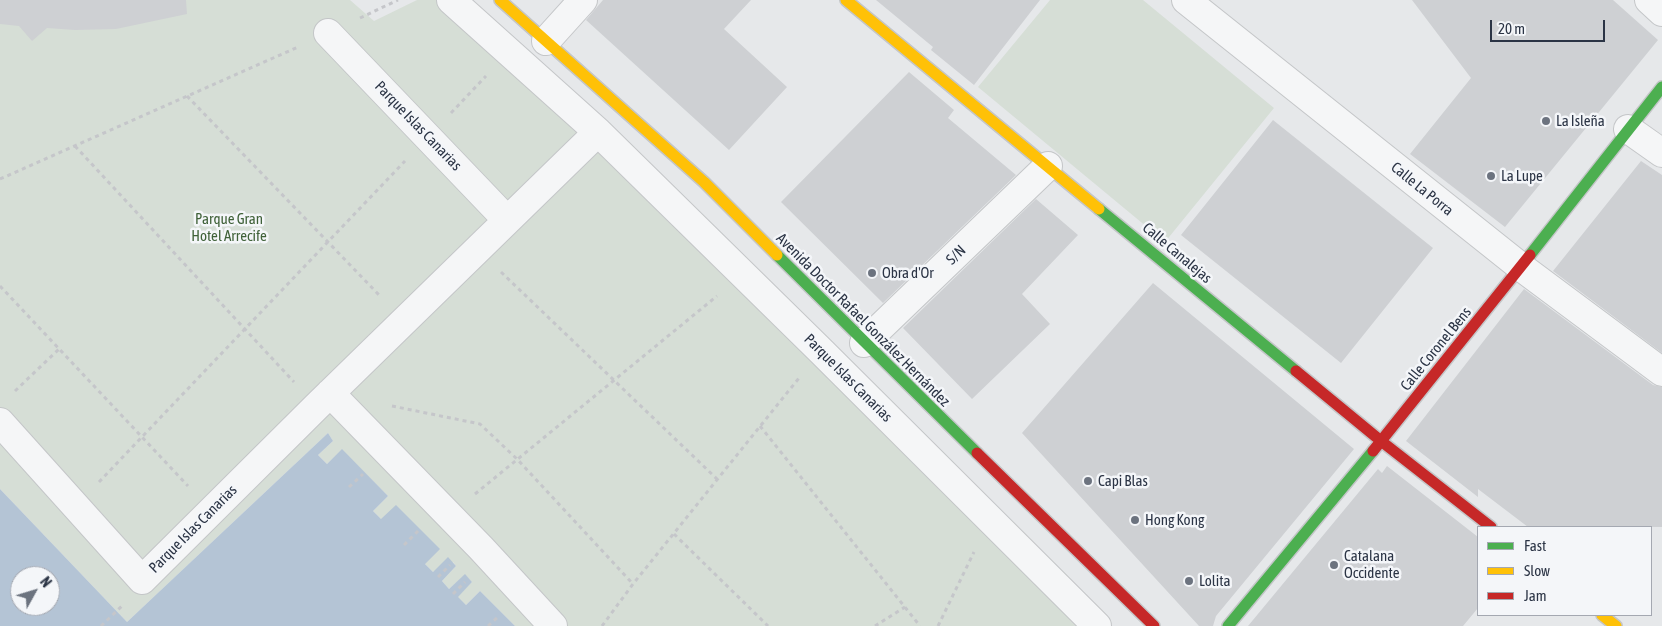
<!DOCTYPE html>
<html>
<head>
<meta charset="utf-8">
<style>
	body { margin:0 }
	#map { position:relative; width:1662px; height:626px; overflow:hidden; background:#e6e8ea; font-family:"Asap Condensed",sans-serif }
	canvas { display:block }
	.legend { position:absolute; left:1477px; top:526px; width:175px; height:90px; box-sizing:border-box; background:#f4f6f9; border:1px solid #a4a8b1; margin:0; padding:6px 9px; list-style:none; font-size:15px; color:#2b3445 }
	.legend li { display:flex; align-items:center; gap:10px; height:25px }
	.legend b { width:25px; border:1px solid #a4a8b1 }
	.north { position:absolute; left:10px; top:566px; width:50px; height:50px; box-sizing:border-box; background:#f4f6f9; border:1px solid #a4a8b1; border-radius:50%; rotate:51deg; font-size:14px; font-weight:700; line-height:20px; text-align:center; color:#2b3445 }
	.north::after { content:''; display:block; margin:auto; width:18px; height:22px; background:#6c737f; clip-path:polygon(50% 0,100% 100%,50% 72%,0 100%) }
	.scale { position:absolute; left:1490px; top:20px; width:115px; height:22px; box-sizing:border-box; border:2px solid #2b3445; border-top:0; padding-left:6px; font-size:15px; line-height:18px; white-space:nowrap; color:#2b3445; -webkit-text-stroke:4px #f4f6f9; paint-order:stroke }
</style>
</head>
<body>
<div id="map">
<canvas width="1662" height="626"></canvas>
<ul class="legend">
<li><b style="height:6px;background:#4caf50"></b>Fast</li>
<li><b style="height:6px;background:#ffc107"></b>Slow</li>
<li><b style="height:6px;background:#c62828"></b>Jam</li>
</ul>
<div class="north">N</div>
<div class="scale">20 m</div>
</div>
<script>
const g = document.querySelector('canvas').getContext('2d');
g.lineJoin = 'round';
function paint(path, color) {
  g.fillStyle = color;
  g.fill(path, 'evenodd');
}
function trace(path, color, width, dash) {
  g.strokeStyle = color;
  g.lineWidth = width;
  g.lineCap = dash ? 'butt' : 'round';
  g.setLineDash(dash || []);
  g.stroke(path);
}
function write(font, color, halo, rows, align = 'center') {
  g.font = font + ' "Asap Condensed",sans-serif';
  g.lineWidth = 5;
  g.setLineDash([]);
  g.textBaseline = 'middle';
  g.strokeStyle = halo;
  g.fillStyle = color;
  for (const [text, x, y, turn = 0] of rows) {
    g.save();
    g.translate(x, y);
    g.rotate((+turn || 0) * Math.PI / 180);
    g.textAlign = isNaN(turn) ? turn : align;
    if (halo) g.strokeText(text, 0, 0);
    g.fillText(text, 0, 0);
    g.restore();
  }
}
const green = new Path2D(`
	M0 0H350L374 21 417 0H438L1096 626H515L480 591 466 605 457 597 472 582 465 575 449 589 442 581 456 566 453 562 433 572 373 511 388 496 342 450 327 464 318 455 333 441 328 433 127 622 0 489Z
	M1050 0H1143L1274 108 1165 242 978 87Z`);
const water = new Path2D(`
	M328 433 333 441 318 455 327 464 342 449 388 496 373 511 381 519 396 505 440 549 425 564 433 572 448 557 456 566 442 581 449 589 465 574 472 582 458 597 466 605 480 591 515 626H0V489L127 622ZM20 576H50V606H20Z`);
const building = new Path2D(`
	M0 0H186L187 14 116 29 75 30 47 28 32 41 19 26 0 24Z
	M603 0H751L724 29 787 87 729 150 586 20Z
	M876 0H1040L974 85 931 50 933 47Z
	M1412 0H1613L1658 40 1505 227 1410 154 1471 78Z
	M909 72 954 110 948 118 1016 175 883 303 781 202Z
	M1273 120 1433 248 1341 363 1181 235Z
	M1641 161 1662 175V353L1553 271Z
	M1036 199 1078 235 1022 294 1050 324 972 399 903 328Z
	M1153 283 1354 449 1216 616 1213 626H1199L1022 433Z
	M1524 289 1653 385 1662 387V527H1528L1478 489V497L1406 441Z
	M1387 466 1478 537V608L1463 626H1248L1378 469 1382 473Z`);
const path = new Path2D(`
	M360 18 398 0
	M187 96 381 297
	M451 113 486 76
	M75 146 294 382
	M0 179 298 47
	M501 272 717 479
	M0 286 188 486
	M15 391 59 349
	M392 406 480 424 517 459 633 584
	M760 426 920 626
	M99 482 405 161
	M349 487 363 474
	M475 494 717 296
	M674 534 768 626
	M404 545 418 531
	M438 577 450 565
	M453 594 465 582
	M101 626 122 606
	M488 626 499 616
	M602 626 633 584 799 378
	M875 626 905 607
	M938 626 974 552`);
const street = new Path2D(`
	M451 0 598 132 821 351 1097 626
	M1186 0 1521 267 1662 372
	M1649 0 1662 12
	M328 33 507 220
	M546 41 583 0
	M1628 129 1662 153
	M864 343 1048 166
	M330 393 481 548 553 626
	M0 422 142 580 317 406 598 132`);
const fast = new Path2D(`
	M1099 209 1296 371
	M777 255 977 453
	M1530 255 1662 87
	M1228 626 1373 451`);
const slow = new Path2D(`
	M500 0 704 182 777 255
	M846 0 1099 209
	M1602 615 1616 626`);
const jam = new Path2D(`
	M1296 371 1381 441 1491 527
	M1373 451 1530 255
	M977 453 1154 626`);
const markers = [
	[1546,121,5,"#6c737f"],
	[1491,176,5,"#6c737f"],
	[872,273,5,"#6c737f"],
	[1088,481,5,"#6c737f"],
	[1135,520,5,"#6c737f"],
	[1334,565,5,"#6c737f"],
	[1189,581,5,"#6c737f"]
];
const poiNames = [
	["La Isleña",1556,121],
	["La Lupe",1501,176],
	["Obra d'Or",882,273],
	["Capi Blas",1098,481],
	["Hong Kong",1145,520],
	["Catalana",1344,556],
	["Occidente",1344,573],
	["Lolita",1199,581]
];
const streetNames = [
	["Parque Islas Canarias",418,126,46],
	["Calle La Porra",1422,189,39],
	["Calle Canalejas",1177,253,40],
	["S/N",956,255,-44],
	["Avenida Doctor Rafael González Hernández",863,320,45],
	["Calle Coronel Bens",1436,349,-51],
	["Parque Islas Canarias",848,378,45],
	["Parque Islas Canarias",193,529,-45]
];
const parkNames = [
	["Parque Gran",229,219],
	["Hotel Arrecife",229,236]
];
paint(green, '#d6ded6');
paint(water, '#b4c4d5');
paint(building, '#ced0d3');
trace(street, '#c4c6c8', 30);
trace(fast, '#c4c6c8', 14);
trace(slow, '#c4c6c8', 14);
trace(jam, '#c4c6c8', 14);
trace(path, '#c5c6ca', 3, [4, 4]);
trace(street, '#f5f6f7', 28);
trace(fast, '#4caf50', 11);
trace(slow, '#ffc107', 11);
trace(jam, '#c62828', 11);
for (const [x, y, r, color] of markers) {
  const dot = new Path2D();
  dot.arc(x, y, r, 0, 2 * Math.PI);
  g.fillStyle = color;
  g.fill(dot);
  trace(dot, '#f4f6f9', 2);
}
write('15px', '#2b3445', '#f4f6f9', poiNames, 'left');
write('15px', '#2b3445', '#f4f6f9', streetNames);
write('15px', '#3f6138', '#f4f6f9', parkNames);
</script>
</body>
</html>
